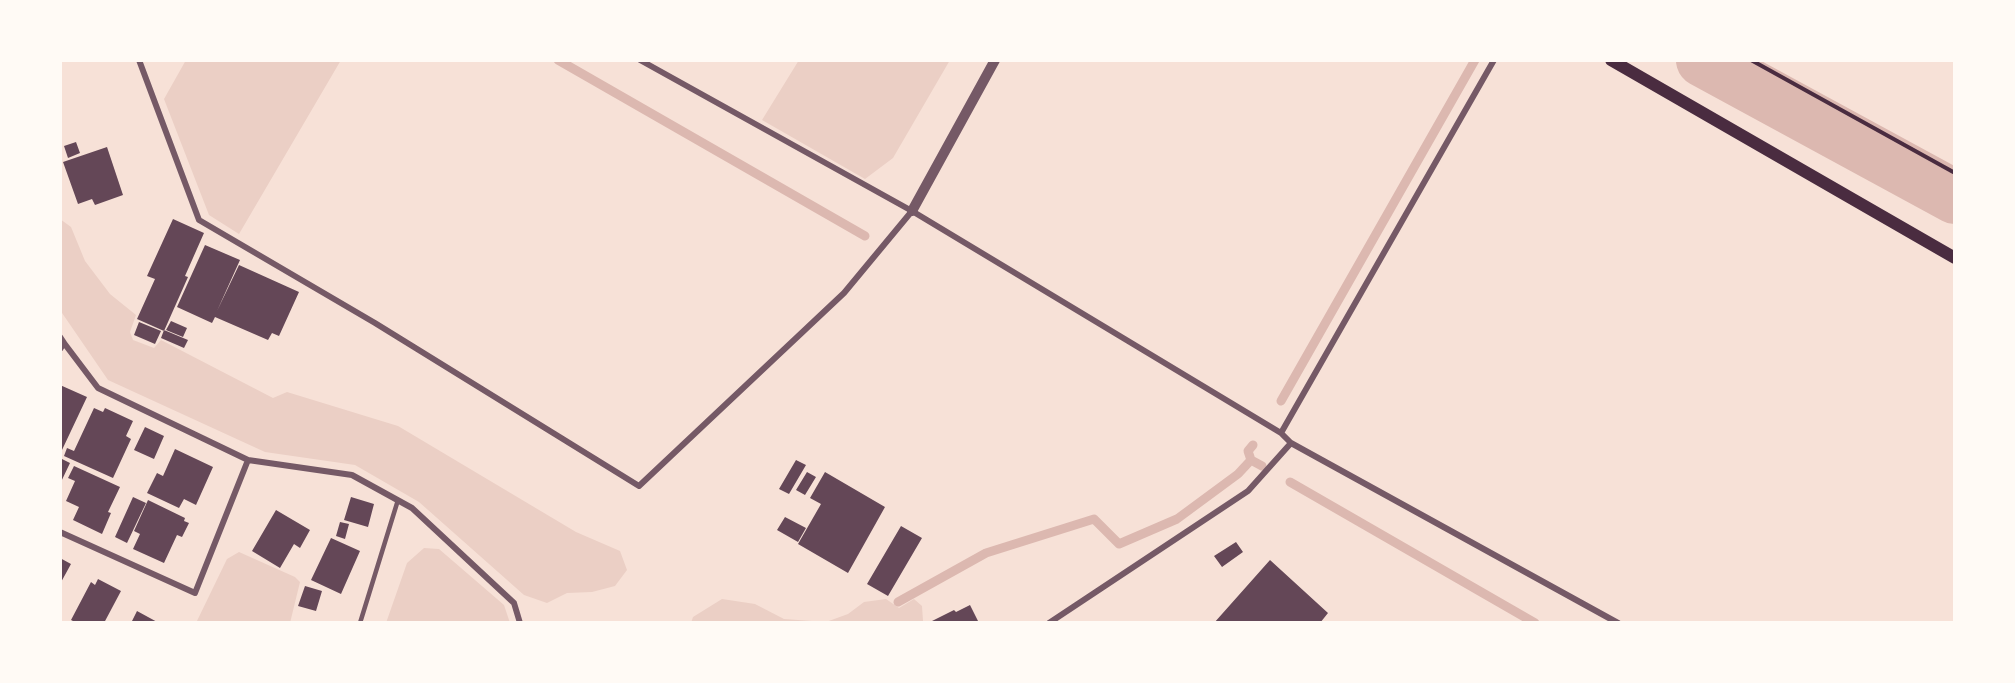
<!DOCTYPE html>
<html>
<head>
<meta charset="utf-8">
<style>
	body { margin:0 }
	#map { position:relative; width:2015px; height:683px; overflow:hidden; background:#f7e1d7; font-family:"Archivo Narrow",sans-serif }
	canvas { display:block }
	.frame { position:absolute; inset:0; border:62px solid #fffaf5; pointer-events:none }
</style>
</head>
<body>
<div id="map">
<canvas width="2015" height="683"></canvas>
<div class="frame"></div>
</div>
<script>
const g = document.querySelector('canvas').getContext('2d');
g.lineJoin = 'round';
function paint(path, color) {
  g.fillStyle = color;
  g.fill(path, 'evenodd');
}
function trace(path, color, width, dash) {
  g.strokeStyle = color;
  g.lineWidth = width;
  g.lineCap = dash ? 'butt' : 'round';
  g.setLineDash(dash || []);
  g.stroke(path);
}
const green = new Path2D(`
	M186 60H341L239 234 209 215 164 99Z
	M799 60H950L893 158 865 179 762 120Z
	M60 219 71 227 85 261 110 294 136 315 130 332 133 340 154 348 161 340 273 398 287 392 398 426 576 532 620 551 627 570 615 586 592 592 567 593 547 603 524 595 419 502 355 465 265 452 108 380 60 310Z
	M424 548 439 549 504 605 510 623H386L407 563Z
	M239 552 295 577 300 582 290 623H196L227 559Z
	M722 599 755 604 784 619 826 622 848 614 864 602 886 599 899 608 914 599 922 606 923 621 921 623H691L693 617Z`);
const stream = new Path2D(`
	M558 60 865 236
	M1281 401 1475 60
	M1253 445 1248 451 1251 460 1262 466
	M1290 482 1535 623
	M898 602 986 553 1094 519 1119 544 1177 519 1238 474 1251 460`);
const river = new Path2D(`
	M1703 60 1955 197`);
const building = new Path2D(`
	M76 142 80 153 68 158 64 146Z
	M107 147 123 195 95 205 92 199 78 204 63 162Z
	M173 219 204 233 185 276 188 277 164 331 137 319 155 279 147 276Z
	M205 245 240 260 217 311 239 265 299 292 279 336 272 333 268 340 215 317 212 323 177 307Z
	M171 321 187 328 183 337 166 330Z
	M139 322 161 331 155 344 134 335Z
	M164 330 188 340 184 348 161 338Z
	M60 385 87 397 62 450 60 449Z
	M94 408 103 412 105 408 133 421 126 436 131 439 113 478 64 456 67 448 74 451Z
	M145 427 164 436 154 459 134 450Z
	M175 449 213 467 196 505 184 499 179 508 147 493 157 473 163 476Z
	M60 458 70 463 60 484Z
	M796 460 806 465 789 494 779 489Z
	M74 466 120 487 108 512 111 513 102 534 73 520 79 507 66 501 75 481 68 478Z
	M807 472 816 477 805 495 796 490Z
	M825 472 885 507 848 573 798 544 821 504 810 498Z
	M133 497 146 503 127 543 115 537Z
	M351 497 374 504 368 527 344 520Z
	M148 500 185 518 184 521 189 523 182 537 177 535 164 563 133 549 140 534 134 531Z
	M276 510 310 530 300 548 294 544 280 568 252 551Z
	M785 517 806 528 798 542 777 530Z
	M340 522 349 524 345 539 336 536Z
	M901 526 922 538 888 596 867 584Z
	M331 538 360 551 341 594 311 580Z
	M1236 542 1243 552 1222 567 1214 556Z
	M60 558 71 564 60 584Z
	M1270 560 1328 613 1320 623H1214Z
	M98 579 121 591 104 623H77L71 620 91 582 95 585Z
	M305 586 322 591 316 611 298 606Z
	M970 605 979 623H928L954 610 956 612Z
	M137 611 159 623H131Z`);
const path = new Path2D(`
	M1751 60 1955 173`);
const service = new Path2D(`
	M360 623 398 500`);
const minor = new Path2D(`
	M139 60 199 220 375 323 639 486 844 293 912 211
	M640 60 912 211 1281 433 1291 443 1618 623
	M60 337 64 343 60 349
	M1281 433 1494 60
	M248 460 352 475 412 508 514 603 520 623
	M60 532 195 593 248 460 98 388 64 343
	M1049 623 1248 491 1291 443`);
const tertiary = new Path2D(`
	M912 211 995 60`);
const secondary = new Path2D(`
	M1611 60 1955 258`);
paint(green, '#ebcfc5');
trace(stream, '#dcb8b0', 9);
trace(river, '#dcb8b0', 54);
paint(building, '#644757');
trace(path, '#4a2c40', 4);
trace(service, '#755966', 4.5);
trace(minor, '#755966', 6);
trace(tertiary, '#755966', 10);
trace(secondary, '#4a2c40', 12);
</script>
</body>
</html>
